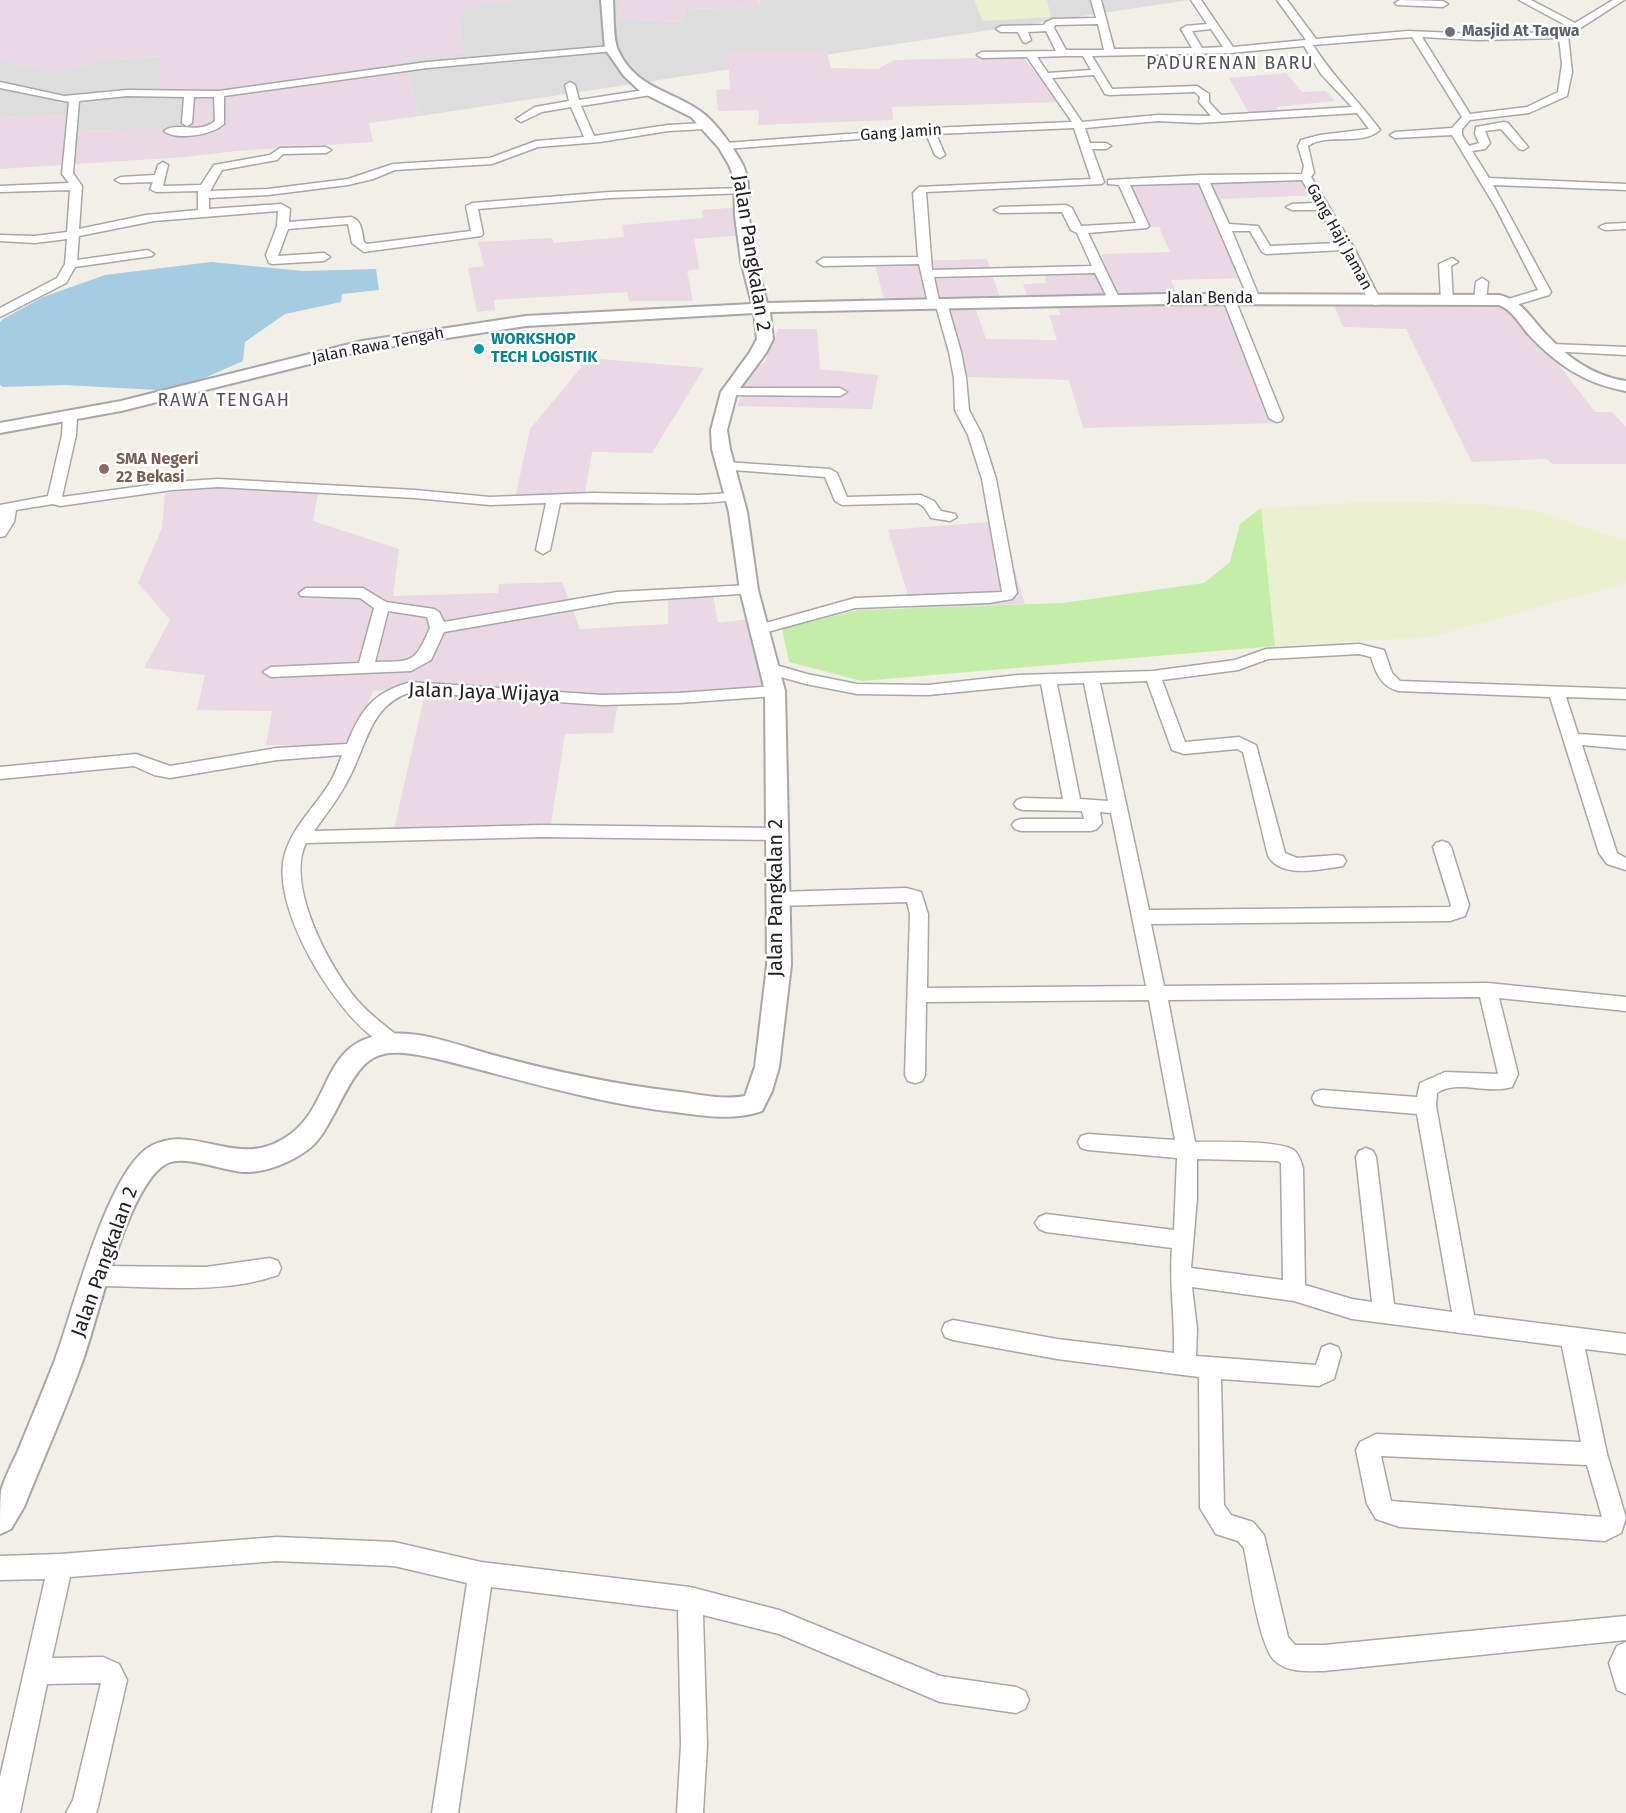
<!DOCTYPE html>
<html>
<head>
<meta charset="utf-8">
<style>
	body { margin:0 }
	canvas { display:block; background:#f1efe6 }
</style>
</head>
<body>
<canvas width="1626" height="1813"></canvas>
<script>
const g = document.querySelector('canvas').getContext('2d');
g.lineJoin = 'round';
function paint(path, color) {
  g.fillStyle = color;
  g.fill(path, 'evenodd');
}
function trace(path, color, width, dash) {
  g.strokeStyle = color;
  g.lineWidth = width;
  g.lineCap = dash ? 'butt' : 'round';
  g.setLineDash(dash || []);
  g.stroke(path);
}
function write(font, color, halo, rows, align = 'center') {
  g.font = font + ' "Fira Sans",sans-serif';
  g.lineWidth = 5;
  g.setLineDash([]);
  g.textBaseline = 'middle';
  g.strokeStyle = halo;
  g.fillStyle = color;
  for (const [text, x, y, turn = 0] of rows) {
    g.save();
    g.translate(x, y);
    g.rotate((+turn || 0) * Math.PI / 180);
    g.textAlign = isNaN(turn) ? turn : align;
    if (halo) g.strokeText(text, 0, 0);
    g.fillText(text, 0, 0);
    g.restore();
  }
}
const residential = new Path2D(`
	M512 0H621L617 19 681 22 686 9 761 7 759 0H1189L420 116 405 59 464 53 459 21 464 8Z
	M162 56 186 90 183 129 67 131 65 115 0 118V59L39 70 62 71 106 58 134 59Z`);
const industrial = new Path2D(`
	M0 0H512L464 8 459 21 464 53 405 59 420 116 369 123 373 142 236 151 184 157 0 169V118L65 115 67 131 183 129 185 91 161 90V56L134 59 106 58 62 71 39 70 0 59Z
	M621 0H758L761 7 686 9 681 22 617 19Z
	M826 51 831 68 878 69 894 60 1022 57 1062 102 892 107 893 120 758 125 759 110 718 111 716 90 730 89 728 52Z
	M1286 73 1302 92 1326 91 1335 101 1276 107 1282 116 1252 119 1229 78Z
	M1313 176 1322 195 1221 199 1246 278 1171 280 1180 302 1235 303 1279 423 1083 428 1069 380 967 377 939 301 885 302 874 262 987 259 1002 303 974 304 986 339 1057 340 1049 315H1061L1054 298 1028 299 1023 284 1046 283 1045 273 1107 271 1102 254 1170 252 1159 227H1147L1127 180Z
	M741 207 742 235 694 239 699 269 687 271 693 301H629L627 292 494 300 495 310 477 312 468 268 484 266 478 242 552 238 554 243 624 237 622 225 703 218 702 210Z
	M1332 300 1513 305 1595 412H1612L1626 427V464H1553L1547 459 1472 462 1406 329 1343 327Z
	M778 329H817L820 369 878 375 872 409 737 406 747 374 765 362Z
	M589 358 704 368 652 453 592 452 584 498 515 499 530 429Z
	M233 484 318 494 313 521 399 549 393 596 498 593 499 584 562 582 580 629 668 624V598L713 595 718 623 749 619 768 687 619 696 613 733 565 734 550 830 393 833 426 689 373 691 352 745H266L272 711 197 710 205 675 144 668 170 620 138 583 162 528 165 493Z
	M1000 521 1025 604 912 608 888 530Z`);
const farmland = new Path2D(`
	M974 0H1047L1051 17 983 21Z
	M1373 502 1482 504 1537 511 1626 541V583L1430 637 1275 646 1261 508Z`);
const grass = new Path2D(`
	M1261 508 1275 646 862 681 789 662 782 628 858 610 1063 603 1204 583 1230 562 1240 524Z`);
const water = new Path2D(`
	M211 262 303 271 376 269 379 290 342 294 341 302 285 314 245 342 243 361 175 391 65 385 3 387 0 385V322L3 319 43 297 105 275Z`);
const minor = new Path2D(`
	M1091 0H1101L1114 49 1192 48 1181 29 1186 26 1207 24 1191 0H1201L1233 47 1306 40 1277 0H1287L1316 39 1408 31 1478 34 1561 32 1569 27 1519 0H1531L1575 23 1613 0H1624L1568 36 1572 72 1567 96 1529 113 1470 120 1462 129V135L1469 146 1479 143 1475 134 1476 127 1504 122 1508 123 1528 147 1523 150 1519 149 1501 129 1485 131 1490 143 1485 149 1472 151 1489 178 1626 184V190L1493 185 1551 292 1549 295 1509 307 1505 306V300L1538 290 1496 208 1452 135 1395 138 1390 135 1395 132 1452 128 1462 117 1412 37 1313 45C1333 77 1359 101 1380 130 1361 147 1328 132 1308 146L1314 173 1311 177 1353 246 1381 301 1379 304 1375 305 1369 301 1343 250 1266 254 1262 252 1250 231H1232L1260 299 1254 303 1250 302 1199 183 1130 185 1149 226 1147 228 1088 233 1120 300 1118 303H1110L1095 273 934 277 939 300 947 303 961 352 966 378 969 410 982 435 996 479 1017 593 1012 599 989 603 855 608 760 634 755 632 752 629 755 626 855 598 1002 592 982 479 968 435 955 410 954 378 949 352 936 306 928 303 919 264 823 266 817 262 823 258 918 257 913 193 919 187 1091 179 1074 128 936 134 945 155 940 158 935 155 926 134 725 149 720 146 725 143 930 128 1072 122 1027 57 982 58 977 55 982 52 1056 51 1046 31 1028 32 1031 40 1026 43 1023 42 1018 32H1001L996 29 1001 26 1044 25 1046 22 1053 19 1096 18ZM1098 24 1104 50H1066L1054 28 1055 25ZM1211 29 1223 47 1202 48 1192 31ZM1422 37 1478 40 1559 38 1562 64 1558 92 1527 107 1470 114ZM1304 46 1321 74 1352 107 1221 115 1209 102V94L1197 86 1112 89 1092 56 1230 53ZM1066 56H1083L1091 70 1048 73 1037 57ZM1094 75 1105 94 1109 95 1195 92 1200 97 1199 102 1211 116 1158 115 1082 122 1052 78ZM1357 113 1369 129 1320 135 1301 140 1298 146 1304 166 1302 174 1202 175 1108 180V184L1119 185 1136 223 1081 226 1072 208 1066 205 1000 207 994 210 1000 213 1062 212 1071 230 1077 233 1092 266 932 270 926 192 1102 184 1104 182 1092 149H1106L1111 146 1106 143H1090L1085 128 1158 121 1198 123ZM1302 180 1315 203 1292 204 1286 207 1292 210H1319L1339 243 1270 246 1258 226 1229 224 1210 183Z
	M1400 0 1443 1 1448 4 1443 7 1397 5 1395 3Z
	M611 46 614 47V51L427 68 224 96V124C212 135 177 141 164 131 177 121 198 135 215 121L214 97H194L192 123 187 126 182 123 184 97 127 96 79 101 73 173 82 186 79 229 146 215 198 210V191L156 192 150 189 153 182 121 183 115 180 121 177 155 175 158 165 163 162 168 165 163 186 201 185 214 165 270 155 280 148 326 147 331 150 326 153 283 154 277 160 222 170 210 191 268 189 348 179 393 164 490 158 536 141 584 137 571 107 542 112 521 122 516 119 535 107 569 101 565 85 570 82 575 85 579 100 651 89 656 92 651 95 581 106 594 136 668 125 705 123 710 126 705 129 668 131 600 142 538 147 492 164 395 170 373 179 348 185 268 195 209 198V209L281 204 290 209 289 222 351 217C362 220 362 232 364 242L367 244 471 231 466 206 472 203 610 192 742 188 746 189V193L610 198 478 209 483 234 481 236 364 252 352 243 348 224 288 229 278 256 324 253 330 257 324 261 273 264 269 263 266 255 277 226 278 211 154 221 79 236 77 260 148 250 154 254 152 256 75 267 66 283 0 317V308L57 278 65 264 67 239 35 243 0 241V235L35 236 67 232 70 190 0 192V186L69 183 62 174 69 102 0 88V82L64 96 127 90 219 91 427 62Z
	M1626 223V229L1605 230 1599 227 1605 224Z
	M1452 258 1458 262 1451 266 1453 300 1447 304 1441 300 1439 264Z
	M1482 278 1488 282 1486 300 1480 304 1474 300 1476 282Z
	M1229 295 1235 299 1283 418 1281 421 1276 422 1269 418 1223 299Z
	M1552 344 1626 347V355L1548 351 1546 348Z
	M729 388H840L847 392 840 396 724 395 722 392 724 389Z
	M70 413 77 417 76 435 62 497 172 482 218 479 415 490 490 497 593 493 698 495 733 493 740 497C730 508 586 501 560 503L550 550 543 554 536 550 546 503 490 505 415 498 218 487 172 490 60 506 53 504 16 510 14 522 5 536 0 537V505L48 496 62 435 63 417Z
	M725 462 830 469 837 473 847 497 921 495 934 501 941 511 955 514 957 517 950 521 931 518 924 507 918 503 842 505 835 501 825 477 720 469 718 466 720 463Z
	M749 585 756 590 754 593 617 602 444 632 431 660 411 671 271 677 263 672 271 667 359 663 374 608 360 598 301 596 299 593 306 588H363L386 602 434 609 439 612 444 622 617 592ZM388 611 427 617 430 628C414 664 413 661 375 662Z
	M1359 644 1384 650 1392 673 1400 681 1626 689V699L1566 697 1578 734 1626 737V749L1582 745 1617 853 1626 858V870L1607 864 1599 853 1550 697 1398 691C1381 686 1376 673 1371 657L1359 654 1268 659 1238 670 1162 680 1185 742 1239 737 1256 745 1285 853 1297 858 1337 855 1343 856 1346 861 1343 866 1337 867C1316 870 1281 878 1268 856L1243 752 1237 749 1184 754 1172 750 1147 681 1100 683 1149 910 1450 907 1451 905 1433 847 1436 843 1442 841 1448 843 1451 847 1469 905 1465 916 1450 921 1151 924 1164 986 1488 983 1626 997V1011L1499 998 1518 1074 1512 1087C1488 1095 1458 1079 1437 1093L1436 1106 1474 1315 1626 1334V1354L1585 1349 1607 1454 1626 1518 1621 1533 1605 1541 1400 1527 1376 1519 1367 1504 1356 1450 1360 1442 1376 1434 1581 1442 1562 1346 1352 1319 1294 1301 1192 1287 1197 1329 1196 1356 1316 1365 1322 1347 1330 1344 1338 1347 1341 1354 1334 1379 1319 1386 1221 1379 1224 1505 1231 1515 1253 1522 1264 1535 1288 1637 1295 1645H1324L1626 1616V1640L1324 1671C1308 1671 1288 1673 1275 1661 1259 1646 1249 1572 1244 1548L1238 1541 1216 1534 1200 1508 1199 1377 1057 1359 953 1340 945 1337 942 1330 945 1323 953 1320 1057 1339 1174 1353C1175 1318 1169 1283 1172 1248L1046 1232 1039 1229 1035 1223 1039 1217 1046 1214 1174 1230 1177 1158 1088 1150 1081 1148 1078 1142 1081 1136 1088 1134 1175 1140 1149 1000 926 1002 925 1075 922 1081 915 1083 908 1081 905 1075 910 914 907 902 778 906 772 904 769 899 772 894 778 892 906 888 921 892 928 914 927 988 1146 986 1111 813 1100 812 1102 823 1097 829 1091 831H1021L1015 829 1012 825 1015 821 1021 819H1084L1082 811 1023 810 1017 808 1014 804 1017 800 1023 798 1063 799 1041 684 928 695 857 694 806 684 763 672 761 668 769 663 807 674 857 684 928 685 1018 675 1153 671 1235 660 1266 649ZM1084 683 1108 801 1080 799 1057 684ZM1480 997 1498 1074 1445 1072 1420 1083 1417 1097 1322 1090 1315 1092 1312 1098 1315 1104 1322 1106 1417 1114 1452 1312 1394 1304 1376 1157 1373 1151 1366 1148 1359 1151 1356 1157 1372 1302 1352 1299 1305 1285 1303 1168C1301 1162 1299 1155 1295 1151 1283 1140 1214 1142 1195 1142L1168 1000ZM1197 1159 1278 1161 1281 1163 1283 1280 1191 1268 1197 1198ZM1381 1456 1587 1465 1602 1517 1391 1501Z
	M411 682 602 695 679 693 775 686 781 687 783 691 781 695 775 696 679 703 602 705 411 692C369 705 367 746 348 780 339 798 326 814 314 831L542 825 776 828 782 830 785 834 782 838 776 840 542 837 306 843C285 885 330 969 358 1001 370 1015 386 1026 400 1038L403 1043 400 1048C387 1053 379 1042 369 1034 330 1002 277 915 283 863 287 832 313 810 329 784 335 775 338 765 342 755L277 760 170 778 154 775 134 766 0 779V767L136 754 170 766 277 748 347 744C361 709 374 692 411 682Z
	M270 1258 278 1261 281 1268 278 1275C222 1295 154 1286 96 1286L88 1283 85 1276 88 1269 96 1266 206 1267Z
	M277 1537 394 1542 481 1562 690 1587 779 1610 940 1676 1016 1687 1025 1691 1029 1700 1025 1709 1016 1713 940 1702 779 1634 703 1615 707 1745 703 1813H677L681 1745 678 1610 491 1587 458 1813H432L467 1583 394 1566 277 1561 70 1577 52 1658 103 1657 119 1664 127 1680 98 1807 96 1813H66L73 1800 101 1683 47 1684 20 1813H0V1777L45 1579 0 1580V1556L60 1554Z
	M1626 1642V1694L1617 1690 1609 1663 1617 1646Z`);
const tertiary = new Path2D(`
	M601 0H613C614 13 613 39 618 50 636 89 671 90 700 111 716 122 734 148 743 165 751 182 747 200 749 218 753 248 759 275 767 303L1168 294 1499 295C1521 300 1530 317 1544 332 1567 357 1592 376 1626 381V391C1585 384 1556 364 1528 334 1519 323 1512 310 1499 305L1168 304 770 312 773 339 766 353 737 392 727 430 730 449 747 512 758 590 785 691 791 965 779 1067 772 1091 762 1111C732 1121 705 1116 675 1112 595 1103 519 1079 442 1060 371 1043 365 1054 334 1114 327 1126 321 1139 310 1148 292 1162 266 1173 243 1172 223 1171 184 1154 166 1164 128 1185 99 1314 84 1357 66 1408 44 1457 24 1507L11 1529 0 1534C0 1520 0 1503 1 1491 5 1477 12 1464 18 1451 30 1421 43 1391 55 1360 73 1312 107 1170 151 1146 198 1122 239 1174 292 1133 333 1101 322 1039 389 1034 423 1031 457 1045 489 1054 552 1071 616 1085 680 1092 702 1095 723 1100 745 1096L755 1067 767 965 765 691 740 590 729 512 712 449 711 430 721 392 750 352 757 339 754 313 526 326 362 351 121 411 0 433V423L121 401 362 341 526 316 752 304 741 261 735 216 734 178 729 165 719 148 691 117 641 92 624 76 605 49Z`);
const markers = [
	[1450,32,6,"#6b7280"],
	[479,349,6,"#0f9aa8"],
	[104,469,6,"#8d6e63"]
];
const farWorshipnames = [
	["Masjid At Taqwa",1462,32]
];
const farStreetnames = [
	["Gang Jamin",901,133,-4],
	["Gang Haji Jaman",1339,237,61],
	["Jalan Benda",1210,299],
	["Jalan Rawa Tengah",378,346,-11]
];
const farCulturenames = [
	["WORKSHOP",491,340],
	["TECH LOGISTIK",491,358]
];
const farEducationnames = [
	["SMA Negeri",116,460],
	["22 Bekasi",116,478]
];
const farQuarternames = [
	["PADURENAN BARU",1230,64],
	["RAWA TENGAH",224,401]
];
const streetNames = [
	["Jalan Pangkalan 2",751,253,81],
	["Jalan Jaya Wijaya",484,693,2],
	["Jalan Pangkalan 2",776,898,-90],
	["Jalan Pangkalan 2",105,1262,-70]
];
paint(residential, '#dedddd');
paint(industrial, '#ebd8e5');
paint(farmland, '#ebf0d1');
paint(grass, '#c4edaa');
paint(water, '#a5cce1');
trace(minor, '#a7a7a7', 3);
trace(tertiary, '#a7a7a7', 4);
paint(minor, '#fff');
paint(tertiary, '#fff');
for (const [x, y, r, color] of markers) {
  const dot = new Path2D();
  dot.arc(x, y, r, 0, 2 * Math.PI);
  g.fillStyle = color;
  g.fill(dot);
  trace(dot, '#fff', 2);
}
write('bold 16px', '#5b616d', '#fff', farWorshipnames, 'left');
write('16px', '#202020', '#fff', farStreetnames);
write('bold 16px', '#0d838f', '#fff', farCulturenames, 'left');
write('bold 16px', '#785e54', '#fff', farEducationnames, 'left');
g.letterSpacing = '1.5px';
write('18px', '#535353', '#fff', farQuarternames);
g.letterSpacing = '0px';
write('20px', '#202020', '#fff', streetNames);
</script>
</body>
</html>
